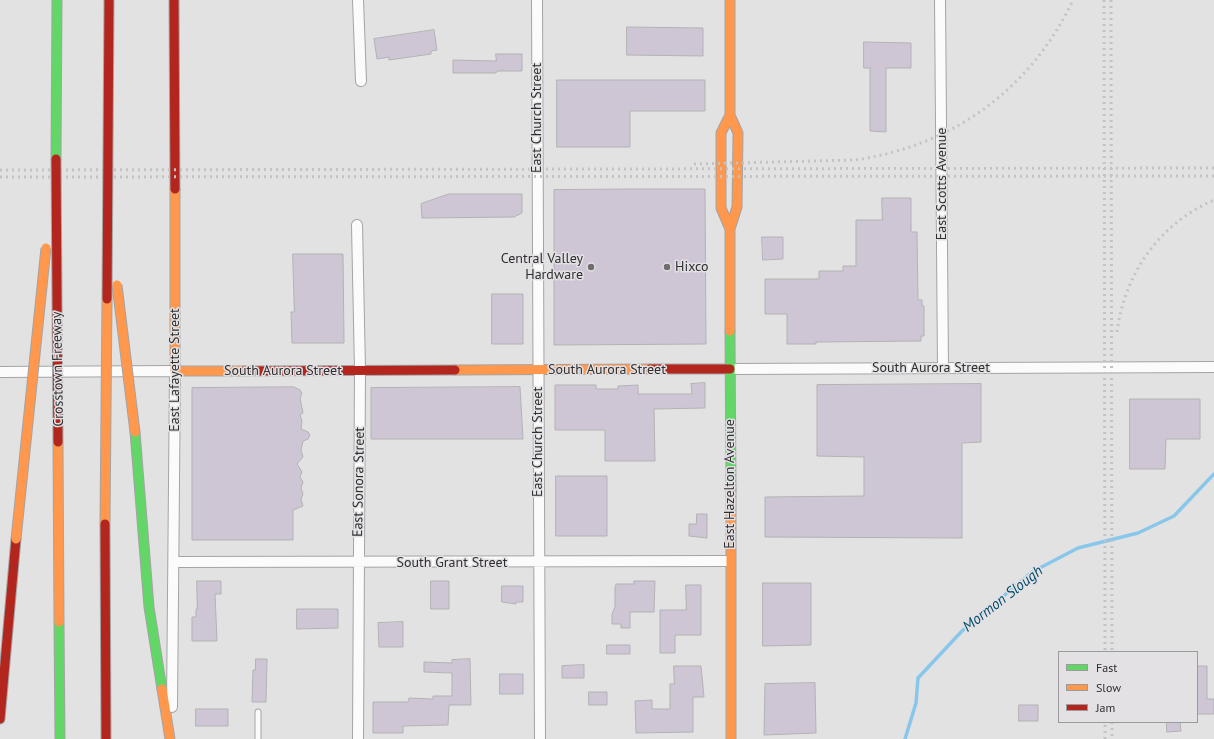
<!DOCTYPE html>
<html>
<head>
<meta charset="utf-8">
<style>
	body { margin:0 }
	#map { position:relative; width:1214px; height:739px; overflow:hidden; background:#e3e2e3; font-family:"PT Sans",sans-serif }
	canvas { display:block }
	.legend { position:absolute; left:1058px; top:651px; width:140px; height:72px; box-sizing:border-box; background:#e3e1e4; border:1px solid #9b9a9c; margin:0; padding:5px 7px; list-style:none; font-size:12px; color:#2f2f30 }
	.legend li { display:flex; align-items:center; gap:8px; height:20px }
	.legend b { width:20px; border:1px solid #9b9a9c }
</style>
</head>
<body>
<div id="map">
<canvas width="1214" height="739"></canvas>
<ul class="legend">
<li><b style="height:5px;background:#63d668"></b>Fast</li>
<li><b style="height:5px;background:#ff974d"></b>Slow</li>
<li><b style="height:5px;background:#b3261e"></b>Jam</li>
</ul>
</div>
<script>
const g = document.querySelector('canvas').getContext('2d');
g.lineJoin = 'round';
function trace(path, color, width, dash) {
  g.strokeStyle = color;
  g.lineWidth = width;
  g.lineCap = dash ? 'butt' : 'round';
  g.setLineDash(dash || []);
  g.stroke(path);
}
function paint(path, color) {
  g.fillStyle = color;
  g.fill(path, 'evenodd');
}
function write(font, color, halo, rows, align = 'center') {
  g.font = font + ' "PT Sans",sans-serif';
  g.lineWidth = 3;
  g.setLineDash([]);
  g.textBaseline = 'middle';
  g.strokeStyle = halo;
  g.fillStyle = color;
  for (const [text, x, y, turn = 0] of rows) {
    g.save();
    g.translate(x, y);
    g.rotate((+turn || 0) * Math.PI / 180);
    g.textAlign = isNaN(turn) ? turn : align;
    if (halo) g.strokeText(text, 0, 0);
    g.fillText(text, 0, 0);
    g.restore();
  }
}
const stream = new Path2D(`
	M905 739 916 703 918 678 962 631 1032 572 1078 548 1138 533 1174 516 1214 474`);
const building = new Path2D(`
	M627 27 703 28V56L627 55Z
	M434 30 437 50 431 51V54L389 60V57L377 59 374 39Z
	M864 42 911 43V68H886V132L870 131V68H864Z
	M496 54H522V71H497L496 73H453V60L496 61Z
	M557 80H705V111H630V147H557Z
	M628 189H705L706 344 554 345V190Z
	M449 194H522V213L514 217 422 218 421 204Z
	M882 198H911V232H917L918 300H922V306H924V336H921V341L816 342V344H787V314H765V279H819V271H843V266H856V220H882Z
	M762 237H783V259L763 260Z
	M293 254H343L344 343H292L291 312H294Z
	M492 294H523V344H492Z
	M705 383V408L654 409 655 461H605V430H555V385H596V389H618V386L638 385V394H692L691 384Z
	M981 384V442L962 443V538L765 537V497L864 496V457L817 456V385Z
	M294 387 300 390 302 393 300 398 303 413 300 415 302 421 301 429 308 432 310 435 308 439 303 441 301 450 303 457 297 464 302 472 300 477 303 482 301 488 303 494 301 499 303 506 293 510V540H192V388Z
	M520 387 523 439H371V388Z
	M1130 399H1200V439H1166L1165 469H1130Z
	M556 476H607V536H556Z
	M697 514H707V538L689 536V524H696Z
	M197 581H221V594H215L217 641H192V617H196V609H197Z
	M431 581H449V609H431Z
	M634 581H655L654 612H630V628H621V624H612V614L615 607V588L616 584H634Z
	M763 583H811V645L763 646Z
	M686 585H701V635H675V653H660V610H686Z
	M502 586H523V602H516V604L502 602Z
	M297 609H338V628L297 629Z
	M403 622V647H379L378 623Z
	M607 645H630V654H607Z
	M256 659H267L266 702H252L253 670H255Z
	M470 659 471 705H449L448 725 403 726V733H373V702H408L409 698 433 699V696H452V673L424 672V662L452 663V660Z
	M584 665V678H562V666Z
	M674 666H701L704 697H693V732L636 733 635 701 652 700V709H670V684H674Z
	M1197 666H1207V699H1214V714H1197Z
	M500 674H523V694H500Z
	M815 683 816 733 764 735 765 684Z
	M589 692H607V705H589Z
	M1019 705H1038V721H1019Z
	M196 709H228V726H196Z
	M1167 722H1180L1181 731 1167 732Z`);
const lane = new Path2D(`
	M258 739V712`);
const street = new Path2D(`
	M358 0 361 81
	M537 0 540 739
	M940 0 943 368
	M357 225 360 370 358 739
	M730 369 1214 367
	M0 372 175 371 172 707
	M174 562 730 561`);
const fast = new Path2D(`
	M56 159 57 0
	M730 331 731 489
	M135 432 149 607 162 689`);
const slow = new Path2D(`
	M730 0V115L738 133 737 207 730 229V331
	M730 115 721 133V208L730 229
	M175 189V371H244
	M455 370 650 369
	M731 489V739
	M162 689 170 739`);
const jam = new Path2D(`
	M174 0 175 189
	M650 369H730
	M244 371 455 370
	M0 719 16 539`);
const rail = new Path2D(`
	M1104 0 1105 652
	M1111 0 1112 652
	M694 164 855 160C953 146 1031 89 1073 0
	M0 170 1214 168
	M0 177 1214 176
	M1117 332C1125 273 1159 224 1214 200
	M1112 722V739
	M1105 739V722`);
const fastBridge = new Path2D(`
	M59 622 60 739`);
const slowBridge = new Path2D(`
	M117 285 135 432
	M58 442 59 622
	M105 524 107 299
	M16 539 46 248`);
const jamBridge = new Path2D(`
	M56 159 58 442
	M107 299 109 0
	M105 524 106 739`);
const markers = [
	[591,267,4,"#6e6e6f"],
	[667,267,4,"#6e6e6f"]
];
const streetNames = [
	["East Church Street",537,118,-90],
	["East Scotts Avenue",942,184,-90],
	["South Aurora Street",931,368],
	["Crosstown Freeway",58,369,-91],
	["East Lafayette Street",175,370,-90],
	["South Aurora Street",607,370],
	["South Aurora Street",283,371],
	["East Church Street",538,442,-90],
	["East Sonora Street",359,482,-89],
	["East Hazelton Avenue",730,484,-90],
	["South Grant Street",452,563]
];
const poiNames = [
	["Central Valley",583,259],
	["Hardware",583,275],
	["Hixco",675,267,"left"]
];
const waterNames = [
	["Mormon Slough",1003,599,-38]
];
trace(stream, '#89c7ea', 3.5);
paint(building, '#cfc6d5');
trace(building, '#b2b2b3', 1);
trace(lane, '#a5a4a5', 7);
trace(street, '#a5a4a5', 12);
trace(fast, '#a5a4a5', 11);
trace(slow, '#a5a4a5', 11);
trace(jam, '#a5a4a5', 11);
trace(lane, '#fbfbfb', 5);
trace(street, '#fbfbfb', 10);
trace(fast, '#63d668', 9);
trace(slow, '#ff974d', 9);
trace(jam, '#b3261e', 9);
trace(rail, '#c4c3c4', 3, [2, 4]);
trace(fastBridge, '#a5a4a5', 11, []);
trace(slowBridge, '#a5a4a5', 11, []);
trace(jamBridge, '#a5a4a5', 11, []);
trace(fastBridge, '#63d668', 9);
trace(slowBridge, '#ff974d', 9);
trace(jamBridge, '#b3261e', 9);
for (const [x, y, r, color] of markers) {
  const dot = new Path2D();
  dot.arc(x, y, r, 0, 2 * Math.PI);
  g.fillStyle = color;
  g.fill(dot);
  trace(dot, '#e3e1e4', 1.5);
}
write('14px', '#2f2f30', '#e3e1e4', streetNames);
write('14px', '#2f2f30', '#e3e1e4', poiNames, 'right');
write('italic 15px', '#004c6c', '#e3e1e4', waterNames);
</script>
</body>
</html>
